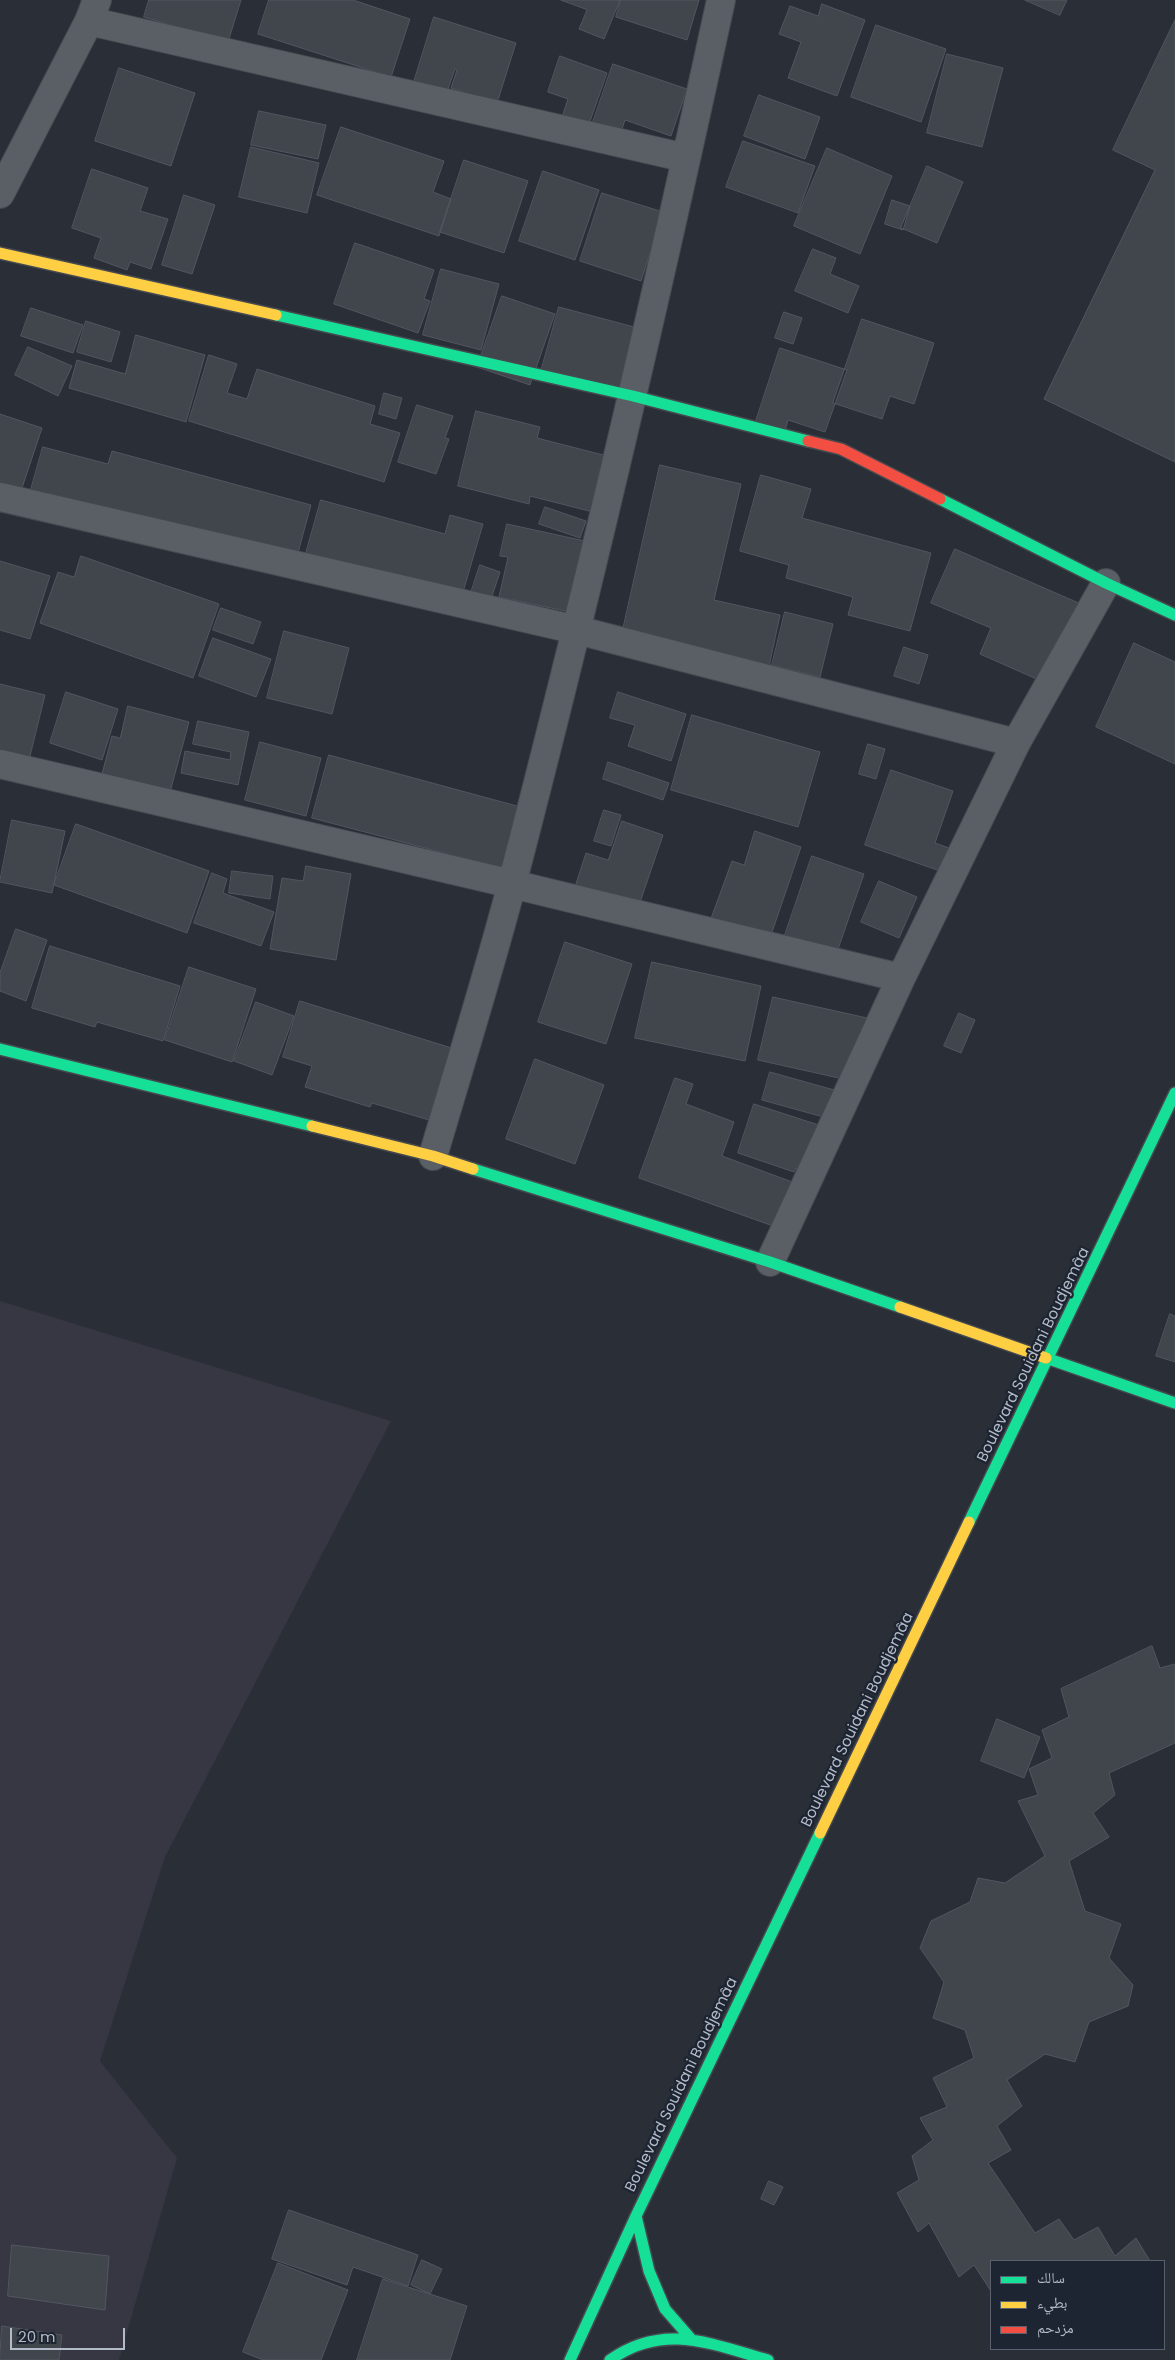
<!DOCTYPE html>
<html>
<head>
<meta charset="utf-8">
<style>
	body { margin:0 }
	#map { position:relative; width:1175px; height:2360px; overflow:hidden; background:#2a2e37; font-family:Poppins,"Noto Naskh Arabic",sans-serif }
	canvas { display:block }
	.legend { position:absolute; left:990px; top:2260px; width:175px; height:90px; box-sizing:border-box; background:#1d2532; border:1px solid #59616e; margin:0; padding:6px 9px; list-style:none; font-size:15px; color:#b4bbc8 }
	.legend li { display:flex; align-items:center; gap:10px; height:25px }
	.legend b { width:25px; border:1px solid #59616e }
	.scale { position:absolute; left:10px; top:2328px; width:115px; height:22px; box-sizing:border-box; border:2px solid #b4bbc8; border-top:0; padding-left:6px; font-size:15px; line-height:18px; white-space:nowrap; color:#b4bbc8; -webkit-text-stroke:4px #1d2532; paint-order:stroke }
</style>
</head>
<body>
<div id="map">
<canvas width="1175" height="2360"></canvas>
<ul class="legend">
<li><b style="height:6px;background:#16e098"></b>سالك</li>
<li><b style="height:6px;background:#ffcf43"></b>بطيء</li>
<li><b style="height:6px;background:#f24e42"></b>مزدحم</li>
</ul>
<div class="scale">20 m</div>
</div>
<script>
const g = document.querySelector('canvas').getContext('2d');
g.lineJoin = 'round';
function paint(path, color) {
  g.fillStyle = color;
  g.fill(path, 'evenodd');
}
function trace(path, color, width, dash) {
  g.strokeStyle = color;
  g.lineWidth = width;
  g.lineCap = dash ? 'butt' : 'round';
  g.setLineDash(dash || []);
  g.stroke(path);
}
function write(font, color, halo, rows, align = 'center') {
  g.font = font + ' Poppins,sans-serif';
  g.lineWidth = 4.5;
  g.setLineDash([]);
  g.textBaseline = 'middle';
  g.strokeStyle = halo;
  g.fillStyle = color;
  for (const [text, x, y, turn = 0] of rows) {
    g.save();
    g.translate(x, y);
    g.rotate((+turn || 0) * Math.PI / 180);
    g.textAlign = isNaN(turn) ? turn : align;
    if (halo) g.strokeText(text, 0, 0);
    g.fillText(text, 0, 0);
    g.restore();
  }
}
const medical = new Path2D(`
	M0 1301 391 1421 165 1857 100 2061 177 2158 119 2360H0Z`);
const building = new Path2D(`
	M149 0H241L228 42 144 17Z
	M269 0H353L410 19 391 77 258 34Z
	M561 0H620L604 39 579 29 587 10Z
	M621 0H699L687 40 616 17Z
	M1025 0H1067L1060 15Z
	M822 4 865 20 837 96 788 78 801 42 779 34 790 6 818 16Z
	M434 17 516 43 497 103 451 88 457 70 455 69 447 92 414 82Z
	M1175 20V462L1044 399 1155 170 1113 150Z
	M876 25 946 49 921 122 851 97Z
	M947 54 1003 68 982 147 927 133Z
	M560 56 607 73 588 127 562 117 568 99 548 92Z
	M613 64 687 89 671 136 625 120 619 138 591 128Z
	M119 68 195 93 171 166 95 141Z
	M759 95 820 117 805 159 744 136Z
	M259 111 326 125 318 159 251 145Z
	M341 127 444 161 433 192 451 199 439 236 317 195Z
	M743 141 815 166 798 213 726 187Z
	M251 147 319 163 307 213 239 197Z
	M827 148 892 176 860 254 794 226Z
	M464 160 528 181 504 253 440 232Z
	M927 166 963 182 937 243 901 228Z
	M92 169 148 188 140 211 168 219 151 269 130 262 127 270 94 258 101 238 72 228Z
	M543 171 599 190 575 260 519 241Z
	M602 193 663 212 641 281 580 261Z
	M184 195 215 205 192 274 162 265Z
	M892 200 910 206 903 230 885 224Z
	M355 243 434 270 424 299 430 301 418 333 334 304Z
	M813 249 836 258 830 274 859 286 848 313 795 291Z
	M441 269 499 284 481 350 423 335Z
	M502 296 555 314 530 385 477 367Z
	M559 307 638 328 620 396 540 375Z
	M31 308 83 325 73 353 21 336Z
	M784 312 802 318 793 344 775 338Z
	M862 319 934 343 914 404 890 396 882 419 833 403Z
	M86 321 120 332 111 362 77 352Z
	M136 335 205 355 186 422 69 388 77 360 125 374Z
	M28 347 72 366 58 396 15 375Z
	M780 348 847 370 825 432 788 420 784 434 755 424Z
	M209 355 237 364 227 393 247 399 257 369 375 406 370 424 400 433 384 482 189 421Z
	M384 393 402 398 396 419 379 414Z
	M417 405 453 416 445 438 449 439 436 474 398 462Z
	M476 411 540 427 537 438 607 456 593 512 530 496 529 504 458 486Z
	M0 414 42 428 19 497 0 490Z
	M43 447 108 464 112 451 311 505 293 571 28 500Z
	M660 465 741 484 714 600 780 615 767 676 620 643Z
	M761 475 811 489 802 518 931 553 910 631 848 615 853 597 786 578 789 565 740 551Z
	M321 500 445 534 450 515 483 524 463 592 303 564Z
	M545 507 586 521 580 538 539 524Z
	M507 524 585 541 570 612 499 597 508 557 500 556Z
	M955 549 1090 608 1057 688 980 654 991 628 931 603Z
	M81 556 219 604 193 678 40 623 58 572 74 577Z
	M0 561 50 576 30 639 0 630Z
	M480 565 500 572 489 605 469 599Z
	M221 608 261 622 253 644 213 630Z
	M785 612 833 624 820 677 772 665Z
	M284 631 349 648 332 714 267 698Z
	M213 638 271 659 256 697 199 676Z
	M1134 643 1175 662V764L1096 727Z
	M904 647 928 655 919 684 894 676Z
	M0 684 45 695 29 760 0 753Z
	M66 692 118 709 102 760 50 743Z
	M618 692 686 714 671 761 628 746 635 725 610 718Z
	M128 706 189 722 170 792 102 774 112 736 120 738Z
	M692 715 820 752 798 827 671 790Z
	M198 721 249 732 238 785 181 773 185 751 230 760 231 752 193 744Z
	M260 742 321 758 306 816 245 800Z
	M868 744 885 749 876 779 859 774Z
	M329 755 528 809 512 871 312 818Z
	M608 762 669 783 663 800 603 779Z
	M891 770 953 791 935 843 954 850 946 873 865 845Z
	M604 810 621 815 611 846 594 841Z
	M12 820 65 831 52 893 0 882Z
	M622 821 663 835 637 911 574 890 586 853 608 860Z
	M76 824 209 871 187 933 54 885Z
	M755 831 801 847 768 944 709 924 732 861 744 865Z
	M812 856 864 874 836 955 784 938Z
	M306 866 351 874 336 960 270 949 282 878 303 881Z
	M232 871 273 876 270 899 229 893Z
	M212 873 227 879 223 893 274 912 261 946 194 923Z
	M879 881 917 897 899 938 861 922Z
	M16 929 47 940 26 1001 0 991V973Z
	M565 942 632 964 606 1044 538 1022Z
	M50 946 180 986 163 1041 97 1022 95 1027 32 1008Z
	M652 962 761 986 745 1061 635 1038Z
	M189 967 256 989 232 1062 165 1040Z
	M773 997 876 1020 861 1083 758 1060Z
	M300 1001 471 1054 449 1126 372 1103 370 1107 305 1087 312 1066 283 1057Z
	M256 1002 294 1016 272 1075 234 1061Z
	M959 1013 975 1020 961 1053 944 1046Z
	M535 1059 604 1085 575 1164 506 1139Z
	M770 1072 852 1095 845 1123 762 1100Z
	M675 1078 693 1084 686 1104 734 1122 722 1156 803 1186 787 1231 639 1178Z
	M754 1104 834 1130 819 1176 796 1168 794 1172 738 1153Z
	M1170 1314 1175 1316V1362L1156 1356Z
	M1152 1646 1160 1668 1175 1664V1743L1109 1773 1115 1795 1093 1813 1109 1837 1069 1861 1085 1911 1121 1924 1109 1958 1133 1985 1128 2006 1089 2022 1075 2062 1045 2054 1007 2080 1022 2106 997 2126 1011 2150 988 2163 1035 2233 1059 2219 1074 2240 1098 2227 1115 2256 1136 2238 1150 2261H991V2291L974 2265 959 2277 929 2223 918 2232 897 2193 919 2180 912 2156 933 2140 920 2118 947 2107 933 2078 974 2058 965 2030 933 2018 944 1982 920 1948 931 1921 970 1902 978 1878 1005 1883 1045 1856 1018 1801 1038 1795 1029 1769 1052 1758 1042 1730 1069 1717 1061 1689Z
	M997 1719 1040 1737 1024 1778 981 1761Z
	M769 2181 783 2187 774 2205 761 2199Z
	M289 2210 418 2255 408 2286 353 2267 347 2285 272 2259Z
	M12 2245 109 2256 105 2310 8 2296Z
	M422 2260 442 2269 430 2294 411 2285Z
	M278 2263 348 2290 321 2360H263L243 2352Z
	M383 2279 467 2306 450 2360H357Z
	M2 2326 62 2335 59 2360H0Z`);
const street = new Path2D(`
	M89 21 686 158
	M0 194 89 21 97 0
	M0 497 577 630 1016 743
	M0 764 512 884 901 978
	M433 1156C460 1064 489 972 513 880 589 588 657 295 721 0
	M770 1262 901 978 1016 743 1106 583`);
const fast = new Path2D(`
	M276 315 633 396 808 441
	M940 499 1106 583 1175 615
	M0 1049 312 1126
	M473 1169 770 1262 900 1307
	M1046 1358 1175 1403
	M969 1522 1175 1093
	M636 2216 649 2271 665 2309 692 2340
	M570 2360 636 2216 820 1833
	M610 2360C664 2322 711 2344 768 2360`);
const slow = new Path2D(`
	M0 253 276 315
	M312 1126 433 1156 473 1169
	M900 1307 1046 1358
	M820 1833 969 1522`);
const jam = new Path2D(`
	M808 441 841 449 940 499`);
const streetNames = [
	["Boulevard Souidani Boudjemâa",1034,1355,-64],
	["Boulevard Souidani Boudjemâa",858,1720,-64],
	["Boulevard Souidani Boudjemâa",682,2085,-64]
];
paint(medical, '#373643');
paint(building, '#41454c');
trace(building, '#52565f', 1);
trace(street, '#464a50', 30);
trace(fast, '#464a50', 14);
trace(slow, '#464a50', 14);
trace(jam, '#464a50', 14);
trace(street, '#5a5e65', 28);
trace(fast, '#16e098', 11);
trace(slow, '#ffcf43', 11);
trace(jam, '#f24e42', 11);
write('15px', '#b4bbc8', '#1d2532', streetNames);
</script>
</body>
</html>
